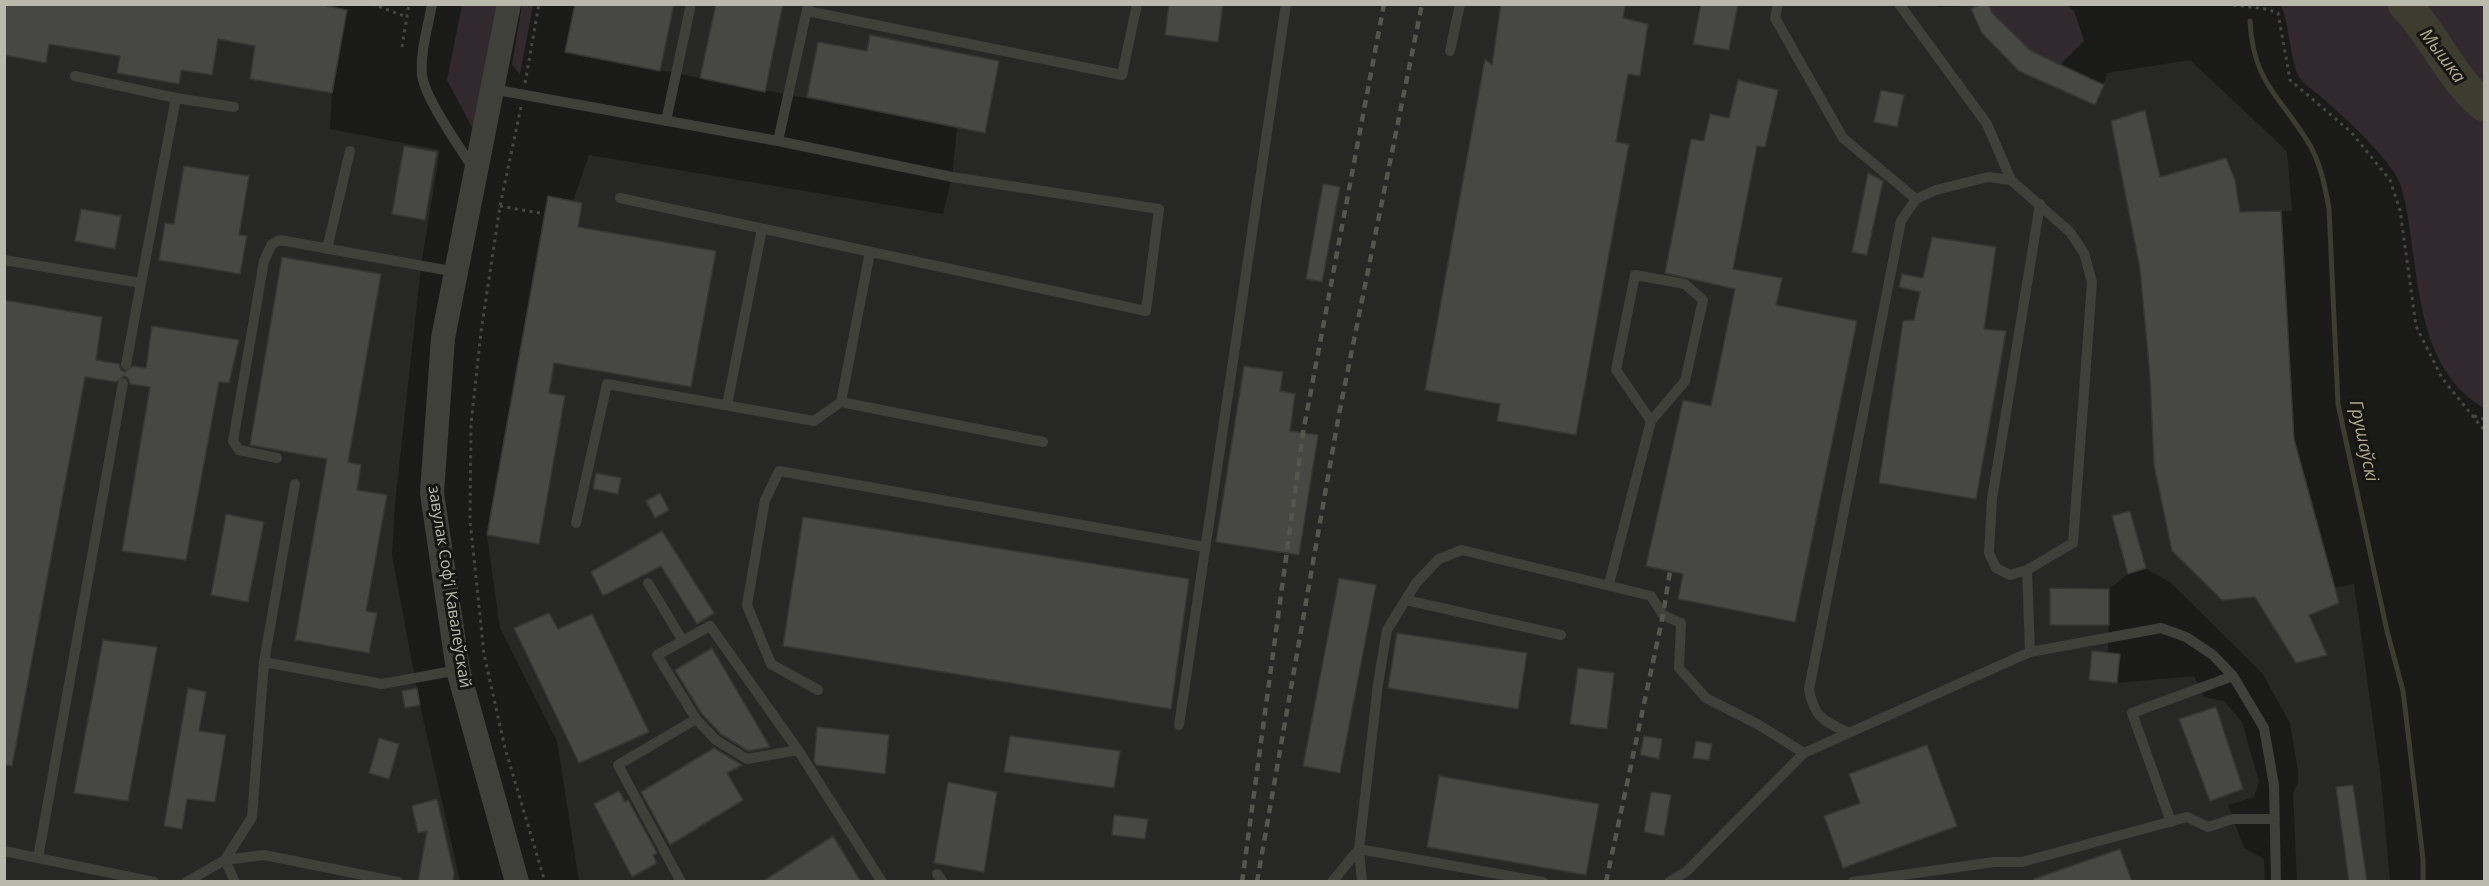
<!DOCTYPE html>
<html>
<head>
<meta charset="utf-8">
<style>
	body { margin:0 }
	#map { position:relative; width:2489px; height:886px; overflow:hidden; background:#1a1b19; font-family:"Open Sans",sans-serif }
	canvas { display:block }
	.frame { position:absolute; inset:0; border:6px solid #babaac; pointer-events:none }
</style>
</head>
<body>
<div id="map">
<canvas width="2489" height="886"></canvas>
<div class="frame"></div>
</div>
<script>
const g = document.querySelector('canvas').getContext('2d');
g.lineJoin = 'round';
function paint(path, color) {
  g.fillStyle = color;
  g.fill(path, 'evenodd');
}
function trace(path, color, width, dash) {
  g.strokeStyle = color;
  g.lineWidth = width;
  g.lineCap = dash ? 'butt' : 'round';
  g.setLineDash(dash || []);
  g.stroke(path);
}
function write(font, color, halo, rows, align = 'center') {
  g.font = font + ' "Open Sans",sans-serif';
  g.lineWidth = 6;
  g.setLineDash([]);
  g.textBaseline = 'middle';
  g.strokeStyle = halo;
  g.fillStyle = color;
  for (const [text, x, y, turn = 0] of rows) {
    g.save();
    g.translate(x, y);
    g.rotate((+turn || 0) * Math.PI / 180);
    g.textAlign = isNaN(turn) ? turn : align;
    if (halo) g.strokeText(text, 0, 0);
    g.fillText(text, 0, 0);
    g.restore();
  }
}
const built = new Path2D(`
	M318 4 347 10 332 93 330 129 440 150 421 266 395 504 392 555 420 705 460 881 5 882V5Z
	M1937 4 1938 7 1989 5 2031 51 2103 85 2107 73 2190 60 2287 151 2292 211H2281L2294 439 2334 588 2354 584 2381 780 2390 881H2297L2293 793 2298 782V771L2290 723 2262 673 2170 582 2146 569 2128 574 2109 589 2108 652 2120 654 2117 683 2194 676 2204 697 2224 701 2242 722 2259 782 2254 797 2228 805 2244 848 2264 859 2265 881H579L557 741 500 628 487 535 548 196 573 201 589 155 943 214 952 177 957 127 565 52 575 5Z`);
const green = new Path2D(`
	M462 5H502L474 127H472L447 80Z
	M522 5H533L520 74 512 65Z
	M1989 5H2067L2074 11 2084 41 2060 65 2031 51 1992 13Z
	M2281 5H2484V408C2410 365 2421 262 2402 189 2395 162 2343 116 2321 97 2315 91 2301 83 2298 75 2290 57 2290 27 2281 5Z`);
const stream = new Path2D(`
	M2250 21C2253 85 2283 98 2311 147 2321 166 2325 187 2329 208L2338 404 2387 631 2403 691 2423 859V882`);
const river = new Path2D(`
	M2404 4C2435 35 2450 78 2484 105`);
const building = new Path2D(`
	M4 4H318L347 10 332 93 250 79 255 46 218 39 212 75 181 70 179 84 117 73 120 56 49 44 46 63 4 55Z
	M575 4H674L660 71 565 52Z
	M716 4H783L765 92 700 78Z
	M1169 4H1223L1218 42 1165 35Z
	M1501 4H1625L1623 18 1648 24 1640 76 1628 74 1616 142 1629 144 1576 435 1497 421 1500 404 1425 390 1485 59 1492 65Z
	M1701 4H1738L1729 50 1693 44Z
	M1981 4H1989L1992 13 2031 51 2104 85 2095 105 2019 71 1982 33 1971 9Z
	M870 35 999 61 985 133 807 97 818 42 867 51Z
	M1738 80 1778 90 1765 147 1757 146 1733 269 1782 278 1776 305 1857 321 1795 622 1678 599 1683 574 1646 566 1683 400 1711 406 1735 289 1665 273 1691 139 1704 141 1710 114 1729 118Z
	M1881 90 1904 95 1897 127 1874 122Z
	M2145 110 2160 177 2226 158 2235 180 2240 212 2281 211 2294 439 2339 603 2309 615 2327 655 2296 663 2255 597 2222 600 2172 551 2154 465 2150 376 2140 269 2111 121Z
	M404 146 437 152 425 220 392 214Z
	M184 166 249 176 239 235 247 236 240 274 159 260 165 223 174 224Z
	M1868 173 1883 181 1867 255 1852 252Z
	M1323 184 1340 187 1322 282 1306 279Z
	M548 196 582 203 578 227 716 251 691 387 554 363 549 393 565 396 539 544 487 535Z
	M81 209 121 216 115 249 75 241Z
	M1932 237 1996 247 1984 329 2006 331 1976 499 1879 483 1903 321 1914 320 1920 292 1899 287 1902 274 1923 278Z
	M282 257 381 274 348 462 361 465 357 490 387 495 366 611 377 613 369 653 295 640 327 459 250 445Z
	M4 300 102 317 96 360 119 364 121 370 125 372 133 366 146 368 152 326 239 340 229 383 219 382 186 560 122 551 150 387 130 384 128 378 124 376 116 382 85 377 12 766 4 765Z
	M1244 366 1283 372 1280 391 1295 394 1290 431 1318 435 1299 555 1216 542Z
	M596 473 621 478 618 494 593 489Z
	M660 493 669 510 655 518 646 501Z
	M2130 511 2146 568 2128 574 2112 516Z
	M226 514 264 522 248 602 211 595Z
	M803 517 1189 579 1171 709 783 646Z
	M662 531 714 613 697 624 661 566 603 596 591 572Z
	M1339 578 1376 585 1340 773 1303 766Z
	M2050 588 2109 589V625H2050Z
	M549 613 558 629 592 614 649 732 579 763 514 628Z
	M1397 633 1527 653 1518 709 1388 688Z
	M103 640 157 647 128 801 74 793Z
	M712 648 770 747 748 751 721 734 702 714 675 670Z
	M2092 651 2120 654 2117 683 2089 680Z
	M1578 668 1614 673 1607 729 1570 724Z
	M188 688 206 692 199 731 226 735 215 802 187 799 182 829 164 826Z
	M417 688 420 705 405 708 402 691Z
	M2216 707 2243 789 2210 801 2179 719Z
	M817 727 889 735 885 774 816 765 814 761Z
	M1010 736 1120 751 1114 788 1004 772Z
	M1644 736 1662 739 1659 759 1640 755Z
	M379 738 399 744 389 779 369 773Z
	M1696 741 1712 744 1709 760 1693 758Z
	M1927 745 1957 826 1843 868 1824 816 1860 803 1849 774Z
	M714 748 742 765 727 773 743 800 670 845 641 792Z
	M1439 776 1599 804 1586 875 1427 847Z
	M948 782 997 792 984 872 934 863Z
	M2353 785 2367 882H2349L2336 787Z
	M619 791 625 802 628 800 657 853 653 855 657 863 632 877 594 804Z
	M1651 792 1671 795 1664 836 1644 832Z
	M437 799 454 873 453 882H418L427 831 418 833 412 806Z
	M1114 815 1148 819 1145 839 1112 835Z
	M833 836 861 882H762Z
	M2120 849 2132 882H2034V879Z`);
const path = new Path2D(`
	M372 4 407 17
	M2226 4 2266 9 2278 13 2290 80 2351 132 2390 180 2400 210 2416 326 2442 378 2484 430
	M402 47 409 4
	M525 83 539 4
	M521 107 500 206 481 332 471 424 470 520 484 654 505 748 545 882
	M500 206 545 214
	M2474 416 2484 419`);
const service = new Path2D(`
	M432 4C428 27 420 52 422 75 425 99 460 147 474 170
	M1778 4 1775 18 1843 138 1916 199
	M1899 4 1987 124 2011 180
	M807 11 1122 75 1137 4
	M1450 51 1460 4
	M75 76 176 98
	M492 89 778 141 952 177 1159 209 1146 311 620 198
	M666 121 691 4
	M778 141 808 5
	M327 249 350 151
	M4 260 141 283 126 365
	M141 283 176 98 234 107
	M841 402 1043 442
	M727 405 762 229
	M277 458 239 450 233 441 264 261 272 244 280 240 456 272
	M576 523 607 384 814 421 841 402 870 252
	M2027 570 2010 575 1996 568 1989 553 1992 499 2040 204
	M648 583 683 641
	M1609 584 1651 421 1685 381 1703 300 1685 284 1635 275 1616 370 1651 421
	M1406 600 1561 635
	M264 662 382 684 458 670
	M818 690 771 664 747 605 765 500 779 471 1205 547
	M1179 725 1286 4
	M1849 733C1824 721 1814 718 1809 689L1901 221 1916 199 1936 190 1988 177 2011 180 2070 232 2084 253 2092 282 2073 543 2027 570 2030 652
	M798 750 747 759 716 740 696 719 657 655 710 626 798 750 882 882
	M2171 822 2132 713 2233 676
	M1359 849 1543 882
	M4 851 154 882
	M38 858 123 383
	M937 874 943 882
	M186 882 225 860 252 817 264 662 295 484
	M235 882 225 860 264 855 398 882
	M681 882 618 765 696 719
	M1332 882 1359 849
	M1362 882 1359 849 1378 684 1387 630 1416 583 1439 559 1462 550 1651 596 1663 615 1681 623 1679 668 1706 698 1759 725 1804 753
	M1669 882 1687 871 1804 753 2030 652 2161 628 2186 637 2213 655 2233 676 2264 728 2274 785 2276 882
	M1853 882 1994 862H2022L2187 817 2208 827 2233 819H2275`);
const tertiary = new Path2D(`
	M509 4 443 338 432 493 458 670 517 882`);
const rail = new Path2D(`
	M1242 882 1303 433 1384 4
	M1257 882 1339 414 1422 4
	M1606 882 1663 615 1670 571`);
const streetNames = [
	["завулак Софʼі Кавалеўскай",449,587,81]
];
const waterNames = [
	["Мышка",2442,56,53],
	["Грушаўскі",2363,441,78]
];
paint(built, '#272825');
paint(green, '#32292f');
trace(stream, '#3e3b2f', 5);
trace(river, '#3e3b2f', 33);
paint(building, '#474843');
trace(building, '#363733', 1.5);
trace(path, '#464740', 3, [3, 4.5]);
trace(service, '#3f403a', 10);
trace(tertiary, '#3f403a', 24);
trace(rail, '#54554d', 4.5, [8, 6]);
write('16px', '#babaac', '#151614', streetNames);
write('italic 18px', '#b2a886', '#151614', waterNames);
</script>
</body>
</html>
